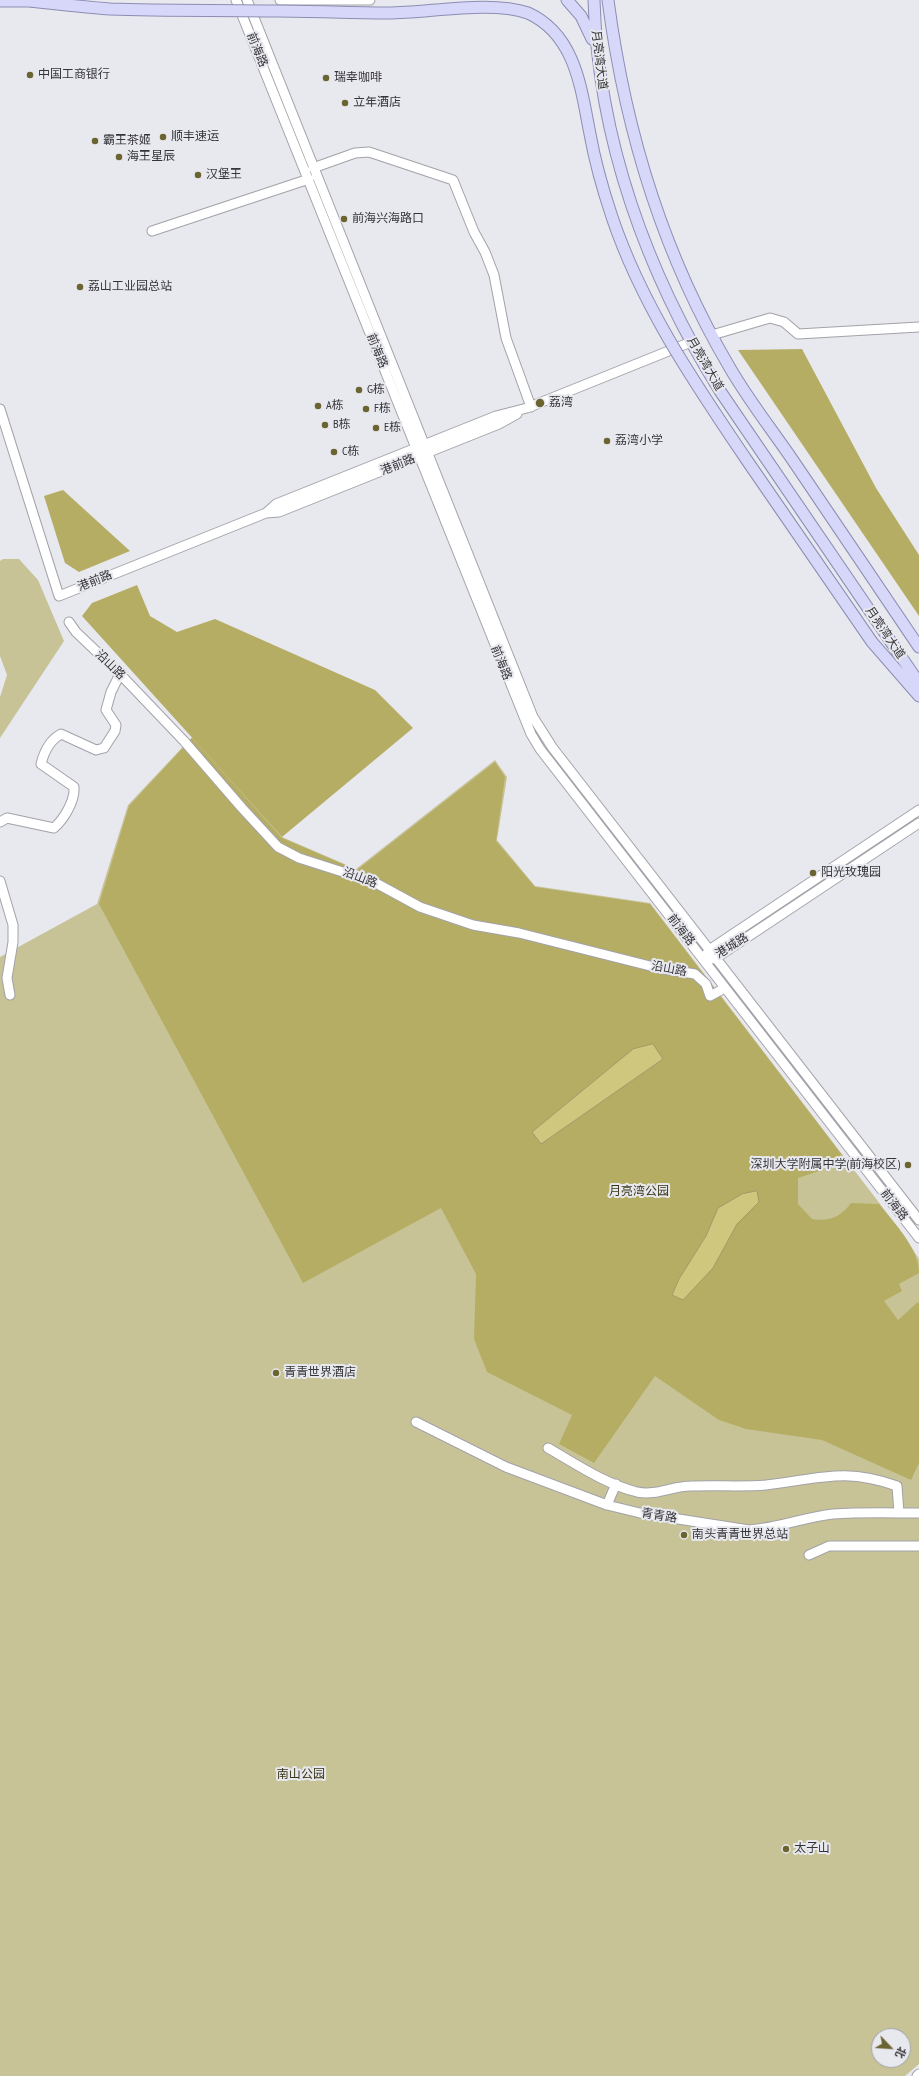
<!DOCTYPE html>
<html>
<head>
<meta charset="utf-8">
<style>
	body { margin:0 }
	#map { position:relative; width:919px; height:2076px; overflow:hidden; background:#e8e8ef; font-family:"PT Sans Narrow","Noto Sans SC",sans-serif }
	canvas { display:block }
	.north { position:absolute; left:871px; top:2028px; width:40px; height:40px; box-sizing:border-box; background:#e8e8ef; border:1px solid #a0a0a6; border-radius:50%; rotate:115deg; font-size:11px; font-weight:700; line-height:16px; text-align:center; color:#353538 }
	.north::after { content:''; display:block; margin:auto; width:14px; height:18px; background:#6a6431; clip-path:polygon(50% 0,100% 100%,50% 72%,0 100%) }
</style>
</head>
<body>
<div id="map">
<canvas width="919" height="2076"></canvas>
<div class="north">北</div>
</div>
<script>
const g = document.querySelector('canvas').getContext('2d');
g.lineJoin = 'round';
function paint(path, color) {
  g.fillStyle = color;
  g.fill(path, 'evenodd');
}
function trace(path, color, width, dash) {
  g.strokeStyle = color;
  g.lineWidth = width;
  g.lineCap = dash ? 'butt' : 'round';
  g.setLineDash(dash || []);
  g.stroke(path);
}
function write(font, color, halo, rows, align = 'center') {
  g.font = font + ' "PT Sans Narrow","Noto Sans SC",sans-serif';
  g.lineWidth = 4;
  g.setLineDash([]);
  g.textBaseline = 'middle';
  g.strokeStyle = halo;
  g.fillStyle = color;
  for (const [text, x, y, turn = 0] of rows) {
    g.save();
    g.translate(x, y);
    g.rotate((+turn || 0) * Math.PI / 180);
    g.textAlign = isNaN(turn) ? turn : align;
    if (halo) g.strokeText(text, 0, 0);
    g.fillText(text, 0, 0);
    g.restore();
  }
}
const green = new Path2D(`
	M3 559H19L38 580 64 641 0 738V697L7 675 0 656V561Z
	M193 736 282 837 356 869 495 760 507 777 497 840 535 886 650 903 903 1234 919 1259V2064L905 2076H0V957L97 904 128 805ZM879 2036H903V2060H879Z`);
const forest = new Path2D(`
	M802 349 876 488 919 555V616L738 350Z
	M63 490 130 551 79 572 65 563 44 496Z
	M137 585 150 616 177 632 215 619 375 690 413 728 282 837 82 616 92 603Z
	M192 738 282 838 357 870 495 762 505 777 496 841 535 887 650 904 842 1155 819 1171 798 1178V1204L812 1219C829 1222 841 1217 851 1203L879 1204C894 1223 919 1248 919 1273L899 1284 902 1291 884 1301 898 1320 918 1302 919 1304V1463L911 1480 822 1440 746 1429 719 1420 655 1376 594 1463 559 1444 572 1415 487 1372 474 1339 476 1274 441 1208 303 1283 99 904 129 806Z`);
const water = new Path2D(`
	M653 1044 663 1059 541 1144 532 1132 633 1049Z
	M757 1191 759 1202 737 1224 713 1268 683 1300 672 1295 679 1279 706 1236 718 1208 742 1194Z`);
const minor = new Path2D(`
	M236 0 531 734 540 749 919 1238
	M247 0 533 717 552 747 919 1220
	M280 0H370
	M313 168 355 153 369 152 453 180 474 232 485 252 494 275 506 338 531 407
	M152 231 309 179
	M712 335 770 318 784 322 798 334 919 327
	M0 409 59 596 266 513 276 504 496 416 527 408 691 342
	M266 513 279 512 499 424 517 414
	M69 622 76 632 120 674 184 741 242 808 278 847 299 858 374 882 420 907 473 925 519 933 658 968 695 974 706 984 710 996 725 988
	M0 822 7 818 54 828C64 819 75 801 74 787L41 764C44 752 50 740 61 734L96 750 104 748 115 731 116 725 106 710 111 692 120 674
	M0 881 13 925V942L7 978 10 995
	M706 955 709 950 919 810
	M711 959 716 958 919 823
	M416 1422 506 1467 607 1505 640 1513 749 1530C778 1528 805 1517 833 1514 862 1512 891 1513 919 1513
	M548 1448C576 1464 605 1484 637 1492 656 1496 672 1486 691 1486 716 1485 741 1487 766 1485 819 1479 844 1467 897 1486L899 1513
	M607 1505 616 1484
	M809 1555 829 1546H919
	M917 2076 919 2074`);
const major = new Path2D(`
	M567 0 581 16 592 39
	M594 0C598 139 647 274 720 391L919 683
	M608 0C625 129 663 255 730 368 749 401 773 431 794 462 836 524 877 585 919 647
	M0 1H39
	M872 642 919 696`);
const majorBridge = new Path2D(`
	M30 1C57 4 84 7 110 9 166 11 221 10 277 11 314 11 351 13 388 13 429 13 490 0 528 13 576 35 581 89 590 134 595 162 603 190 612 217 642 306 694 382 746 459 788 520 830 581 872 642`);
const markers = [
	[30,75,4,"#6a6431"],
	[326,78,4,"#6a6431"],
	[345,103,4,"#6a6431"],
	[163,137,4,"#6a6431"],
	[95,141,4,"#6a6431"],
	[119,157,4,"#6a6431"],
	[198,175,4,"#6a6431"],
	[344,219,4,"#6a6431"],
	[80,287,4,"#6a6431"],
	[359,390,4,"#6a6431"],
	[540,403,5,"#6a6431"],
	[318,406,4,"#6a6431"],
	[366,409,4,"#6a6431"],
	[325,425,4,"#6a6431"],
	[376,428,4,"#6a6431"],
	[607,441,4,"#6a6431"],
	[334,452,4,"#6a6431"],
	[813,873,4,"#6a6431"],
	[908,1165,4,"#6a6431"],
	[276,1373,4,"#6a6431"],
	[684,1535,4,"#6a6431"],
	[786,1849,4,"#6a6431"]
];
const streetNames = [
	["前海路",257,50,68],
	["月亮湾大道",599,60,83],
	["前海路",377,351,68],
	["月亮湾大道",705,364,60],
	["港前路",398,465,-22],
	["港前路",95,581,-22],
	["月亮湾大道",885,633,56],
	["前海路",501,663,68],
	["沿山路",110,665,44],
	["沿山路",360,878,21],
	["前海路",681,930,52],
	["港城路",732,946,-32],
	["沿山路",669,969,10],
	["前海路",894,1205,52],
	["青青路",659,1516,9]
];
const poiNames = [
	["中国工商银行",38,75],
	["瑞幸咖啡",334,78],
	["立年酒店",353,103],
	["顺丰速运",171,137],
	["霸王茶姬",103,141],
	["海王星辰",127,157],
	["汉堡王",206,175],
	["前海兴海路口",352,219],
	["荔山工业园总站",88,287],
	["G栋",367,390],
	["荔湾",549,403],
	["A栋",326,406],
	["F栋",374,409],
	["B栋",333,425],
	["E栋",384,428],
	["荔湾小学",615,441],
	["C栋",342,452],
	["阳光玫瑰园",821,873],
	["深圳大学附属中学(前海校区)",900,1165,"right"],
	["青青世界酒店",284,1373],
	["南头青青世界总站",692,1535],
	["太子山",794,1849]
];
const parkNames = [
	["月亮湾公园",639,1192],
	["南山公园",301,1775]
];
paint(green, '#c7c396');
paint(forest, '#b5ad64');
paint(water, '#d0c77e');
trace(water, '#a29b69', 1);
trace(minor, '#a2a2a9', 11);
trace(major, '#8d8db3', 13);
trace(minor, '#fff', 9);
trace(major, '#d7d7f9', 11);
trace(majorBridge, '#8d8db3', 13, []);
trace(majorBridge, '#d7d7f9', 11);
for (const [x, y, r, color] of markers) {
  const dot = new Path2D();
  dot.arc(x, y, r, 0, 2 * Math.PI);
  g.fillStyle = color;
  g.fill(dot);
  trace(dot, '#e8e8ef', 1.5);
}
write('12px', '#353538', '#e8e8ef', streetNames);
write('12px', '#353538', '#e8e8ef', poiNames, 'left');
write('12px', '#393515', '#e8e8ef', parkNames);
</script>
</body>
</html>
